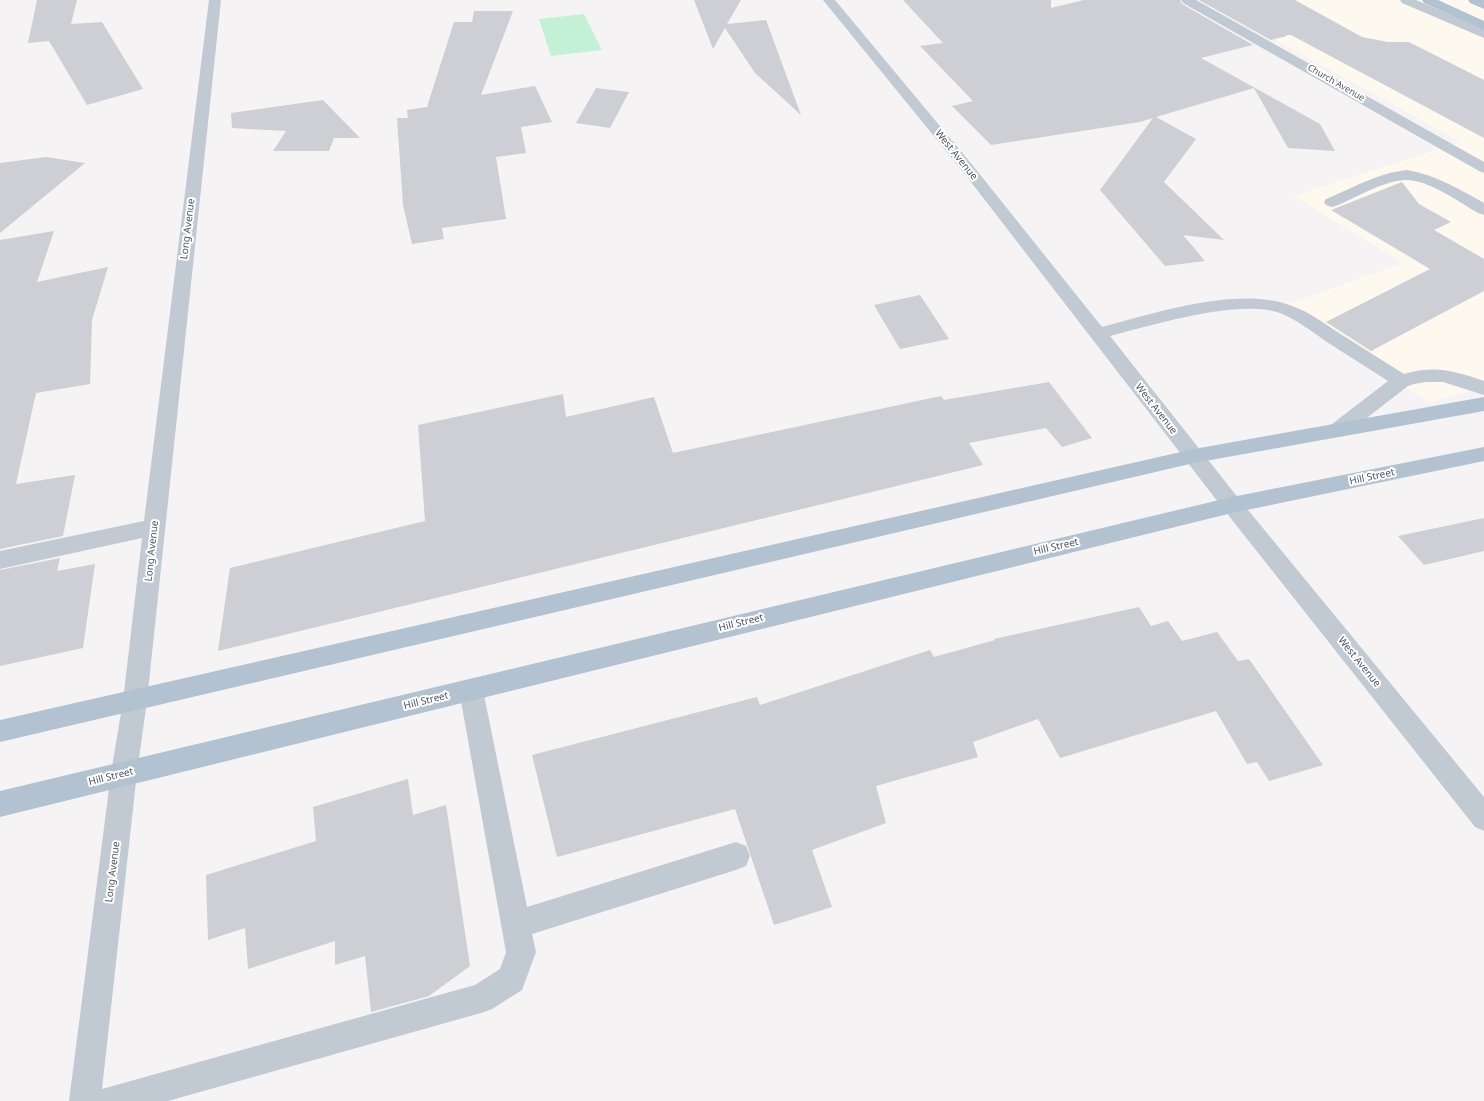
<!DOCTYPE html>
<html>
<head>
<meta charset="utf-8">
<style>
	body { margin:0 }
	canvas { display:block; background:#f5f3f3 }
</style>
</head>
<body>
<canvas width="1484" height="1101"></canvas>
<script>
const g = document.querySelector('canvas').getContext('2d');
g.lineJoin = 'round';
function paint(path, color) {
  g.fillStyle = color;
  g.fill(path, 'evenodd');
}
function write(font, color, halo, rows, align = 'center') {
  g.font = font + ' "Noto Sans",sans-serif';
  g.lineWidth = 4;
  g.setLineDash([]);
  g.textBaseline = 'middle';
  g.strokeStyle = halo;
  g.fillStyle = color;
  for (const [text, x, y, turn = 0] of rows) {
    g.save();
    g.translate(x, y);
    g.rotate((+turn || 0) * Math.PI / 180);
    g.textAlign = isNaN(turn) ? turn : align;
    if (halo) g.strokeText(text, 0, 0);
    g.fillText(text, 0, 0);
    g.restore();
  }
}
const commercial = new Path2D(`
	M1203 0H1484V386L1429 403 1288 304 1403 263 1293 196 1461 142Z`);
const green = new Path2D(`
	M584 14 602 50 551 56 539 19Z`);
const building = new Path2D(`
	M37 0H77L71 24 102 22 143 89 87 105 49 41 28 43Z
	M694 0H741L727 24 766 20 801 115 755 73 725 28 713 49Z
	M903 0H1051V8L1084 0H1180L1182 4 1253 45 1201 58 1320 124 1335 151 1288 148 1254 88 1156 117 1196 139 1164 182 1224 240 1183 235 1205 261 1165 266 1100 190 1153 118 1140 122 991 145 952 106 973 101 920 46 943 43Z
	M1199 0H1295L1362 37 1388 42H1409L1484 80V138L1291 35H1286L1287 36 1271 40Z
	M474 11H513L481 95 535 86 552 122 521 127 526 153 496 157 506 219 442 228 444 239 412 244 403 205 397 118H408L407 110 427 107 454 22H472Z
	M596 88 629 92 610 128 576 123Z
	M323 100 360 138H334L329 151H273L286 131 232 128 231 113Z
	M46 157 85 163 0 233V163Z
	M1402 182 1419 204 1451 222 1434 230 1484 259V291L1371 351 1326 322 1430 269 1331 210Z
	M54 231 37 282 108 267 92 320 90 384 36 393 16 484 75 475 63 536 0 549V240Z
	M920 295 949 339 900 349 874 305Z
	M1049 382 1092 438 1062 447 1046 428 969 443 983 465 218 651 230 568 425 521 418 425 563 394 566 417 654 397 673 453 941 396 944 400Z
	M1484 518V551L1424 565 1398 536Z
	M60 558 57 571 95 564 83 648 0 666V570Z
	M1139 607 1151 626 1168 621 1182 641 1217 632 1238 661 1249 659 1323 765 1269 781 1257 762 1247 764 1216 711 1060 758 1038 719 973 742 978 757 876 786 886 823 812 850 832 907 774 925 735 809 557 857 532 755 757 697 760 705 930 650 934 657 995 640 994 639Z
	M408 779 413 815 446 805 470 966 429 996 371 1012 365 956 335 965V941L248 969 245 928 208 940 206 875 316 841 313 807Z`);
const minor = new Path2D(`
	M209 0H221L147 701 137 773 102 1089 475 985 500 969 506 952 459 690 462 682 471 679 480 682 483 690 527 907 736 842 746 846 750 856 746 866 736 870 532 934 536 952 522 990 492 1009 481 1013 168 1101H69L111 773 123 701 142 538 0 569V551L144 521Z
	M823 0H835L974 167 1102 327C1155 313 1240 285 1292 306 1309 312 1324 323 1339 333 1361 347 1382 360 1404 374 1435 365 1454 371 1484 381V395L1443 382H1425L1414 384 1408 386 1346 434 1339 436 1332 434 1329 429 1332 424 1388 381C1368 368 1347 355 1327 342 1311 331 1295 318 1277 312 1234 300 1153 325 1110 336L1239 499 1484 797V831L1475 827 1225 511 964 173Z
	M1181 0H1196L1484 162V173L1479 171 1183 3Z
	M1400 0H1416L1484 29V38L1402 3Z
	M1407 170C1436 175 1459 189 1484 203V215L1478 213C1459 202 1429 180 1406 180 1386 180 1357 197 1338 205L1332 207 1326 205 1324 202 1326 199C1353 188 1378 173 1407 170Z`);
const major = new Path2D(`
	M1422 0H1438L1484 21V30L1424 3Z
	M1468 0H1484V9L1470 3Z
	M1484 397V411L1194 463 0 742V720L1194 449Z
	M1484 447V461L1232 513 0 817V791L1232 497Z`);
const farStreetnames = [
	["Church Avenue",1336,83,30]
];
const streetNames = [
	["West Avenue",956,155,51],
	["Long Avenue",188,229,-83],
	["West Avenue",1156,409,52],
	["Hill Street",1372,477,-12],
	["Hill Street",1056,547,-13],
	["Long Avenue",152,551,-84],
	["Hill Street",741,623,-14],
	["West Avenue",1359,662,51],
	["Hill Street",426,701,-14],
	["Hill Street",111,777,-14],
	["Long Avenue",113,872,-83]
];
paint(commercial, '#fdf9ef');
paint(green, '#c3f1d5');
paint(building, '#cdcfd5');
paint(minor, '#c1cad2');
paint(major, '#b3c2d1');
write('9px', '#4a5661', '#fff', farStreetnames);
write('10px', '#4a5661', '#fff', streetNames);
</script>
</body>
</html>
